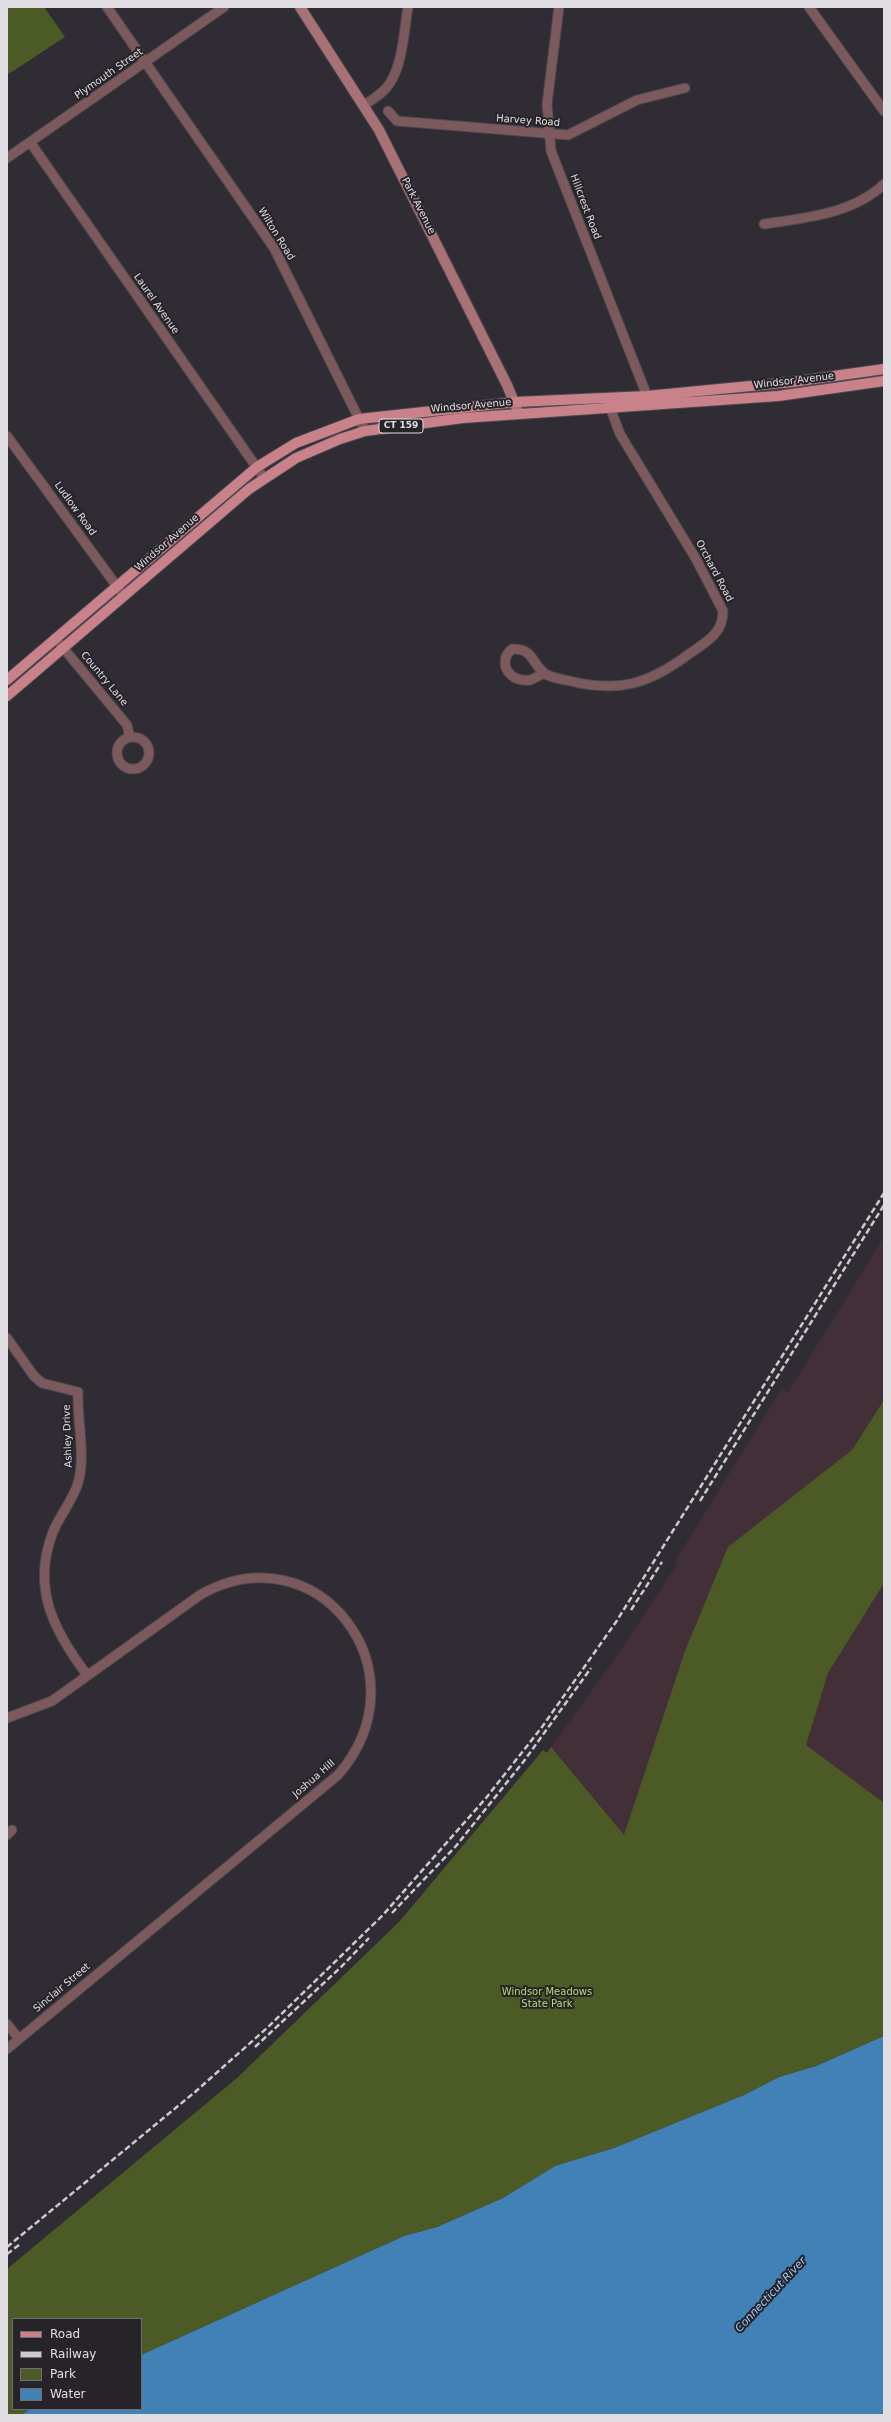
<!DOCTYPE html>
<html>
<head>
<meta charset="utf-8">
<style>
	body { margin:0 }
	#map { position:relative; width:891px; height:2422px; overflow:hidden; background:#302c33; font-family:"DejaVu Sans",sans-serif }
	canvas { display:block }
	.frame { position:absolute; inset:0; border:8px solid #e0dee2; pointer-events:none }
	.legend { position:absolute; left:12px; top:2318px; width:130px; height:92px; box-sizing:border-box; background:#262329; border:1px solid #706e73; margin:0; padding:5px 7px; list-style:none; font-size:12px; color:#e0dee2 }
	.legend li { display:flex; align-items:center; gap:8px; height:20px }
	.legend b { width:20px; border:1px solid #706e73 }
</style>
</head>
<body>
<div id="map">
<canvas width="891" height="2422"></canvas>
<div class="frame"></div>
<ul class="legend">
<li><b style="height:5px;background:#c9828a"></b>Road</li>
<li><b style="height:5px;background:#cccace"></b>Railway</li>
<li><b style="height:11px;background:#4c5b25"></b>Park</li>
<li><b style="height:11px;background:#4181b5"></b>Water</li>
</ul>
</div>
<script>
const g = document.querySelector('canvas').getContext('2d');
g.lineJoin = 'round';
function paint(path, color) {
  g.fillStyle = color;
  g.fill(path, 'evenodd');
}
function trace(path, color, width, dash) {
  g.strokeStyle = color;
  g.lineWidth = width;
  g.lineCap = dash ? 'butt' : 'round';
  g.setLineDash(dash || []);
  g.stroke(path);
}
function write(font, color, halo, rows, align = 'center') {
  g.font = font + ' "DejaVu Sans",sans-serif';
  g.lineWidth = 4;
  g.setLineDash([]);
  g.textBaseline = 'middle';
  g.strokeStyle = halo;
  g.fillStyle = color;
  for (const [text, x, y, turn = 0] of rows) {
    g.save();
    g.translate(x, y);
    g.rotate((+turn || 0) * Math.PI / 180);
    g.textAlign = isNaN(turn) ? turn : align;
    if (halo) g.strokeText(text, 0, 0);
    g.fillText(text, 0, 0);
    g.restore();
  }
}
const education = new Path2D(`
	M884 1237V2036L816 2066 551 1747 623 1647 677 1564 675 1561 782 1388 788 1392Z`);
const green = new Path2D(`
	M7 7H44L65 37 7 75Z
	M884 1400V1583L828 1673 806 1745 884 1803V2036L816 2066 779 2077 744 2095 614 2148 555 2166 503 2198 437 2227 404 2236 141 2355V2319H13V2409H31L21 2415H7V2269L237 2078 399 1922 543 1750 547 1753 551 1747 624 1835 685 1651 728 1547 852 1450Z`);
const water = new Path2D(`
	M884 2036V2415H21L31 2409H141V2355L404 2236 437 2227 503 2198 555 2166 614 2148 744 2095 779 2077 816 2066Z`);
const street = new Path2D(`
	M107 7 274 248 365 431
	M559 7 547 104 551 151 649 401
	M809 7 884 111
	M364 105C373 99 384 93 390 83 403 63 404 30 408 7
	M388 111 397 121 568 135 637 100 685 88
	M30 142 264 478
	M7 158 224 7
	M764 224C804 218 853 214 884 184
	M7 436 124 596
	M55 638 127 725 130 737
	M544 673C540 675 534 679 530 680 510 683 496 663 512 649 534 649 530 661 544 673 550 678 562 679 570 681 619 693 649 684 689 654 706 642 723 634 723 611L696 559 620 434 608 402
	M117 753a16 16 0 1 1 32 0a16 16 0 1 1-32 0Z
	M7 1338 34 1376 42 1383 78 1392C77 1421 86 1456 78 1483 73 1500 60 1515 53 1532 31 1588 54 1631 87 1675
	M7 1718 52 1701 200 1595C317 1528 428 1672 338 1775L7 2049
	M7 1835 12 1830
	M7 2024 19 2039`);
const secondary = new Path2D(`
	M300 7 379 130 507 385 519 414`);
const primary = new Path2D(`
	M7 680 257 467 296 443 359 419 516 402 647 396 792 382 884 369
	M7 696 249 489 296 458 340 439 365 431 463 418 778 396 884 381`);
const rail = new Path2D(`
	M700 1501 884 1205
	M631 1610 662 1562
	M392 1913 456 1846 524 1761 591 1668
	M255 2047 340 1968 369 1938
	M7 2247 195 2092 267 2028 383 1915 486 1798 542 1727 616 1622 884 1193
	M7 2254 19 2245`);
const shields = [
	[401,426,44]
];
const shieldNames = [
	["CT 159",401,426]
];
const streetNames = [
	["Plymouth Street",109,74,-35],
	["Harvey Road",528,121,4],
	["Park Avenue",418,206,63],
	["Hillcrest Road",585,207,69],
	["Wilton Road",276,234,58],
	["Laurel Avenue",156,304,55],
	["Windsor Avenue",794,381,-7],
	["Windsor Avenue",471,406,-5],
	["Ludlow Road",75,509,54],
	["Windsor Avenue",167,543,-41],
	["Orchard Road",714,571,62],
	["Country Lane",104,679,50],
	["Ashley Drive",68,1436,-92],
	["Joshua Hill",314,1779,-41],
	["Sinclair Street",62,1988,-40]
];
const parkNames = [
	["Windsor Meadows",547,1992],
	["State Park",547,2004]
];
const waterNames = [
	["Connecticut River",771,2295,-47]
];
paint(education, '#422f37');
paint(green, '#4c5b25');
paint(water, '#4181b5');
trace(street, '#4c484f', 11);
trace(secondary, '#4c484f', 12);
trace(primary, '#4c484f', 12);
trace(street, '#7c595c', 9);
trace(secondary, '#a87176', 10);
trace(primary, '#c9828a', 10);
trace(rail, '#cccace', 2.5, [6, 3]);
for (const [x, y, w] of shields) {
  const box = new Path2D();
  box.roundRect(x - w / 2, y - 7, w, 14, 3);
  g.fillStyle = '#262329';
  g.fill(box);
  trace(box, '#e0dee2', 1);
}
write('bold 9px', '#e0dee2', null, shieldNames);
write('10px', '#e0dee2', '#262329', streetNames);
write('10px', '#bad872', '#262329', parkNames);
write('italic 11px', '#9dcefa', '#262329', waterNames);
</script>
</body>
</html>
